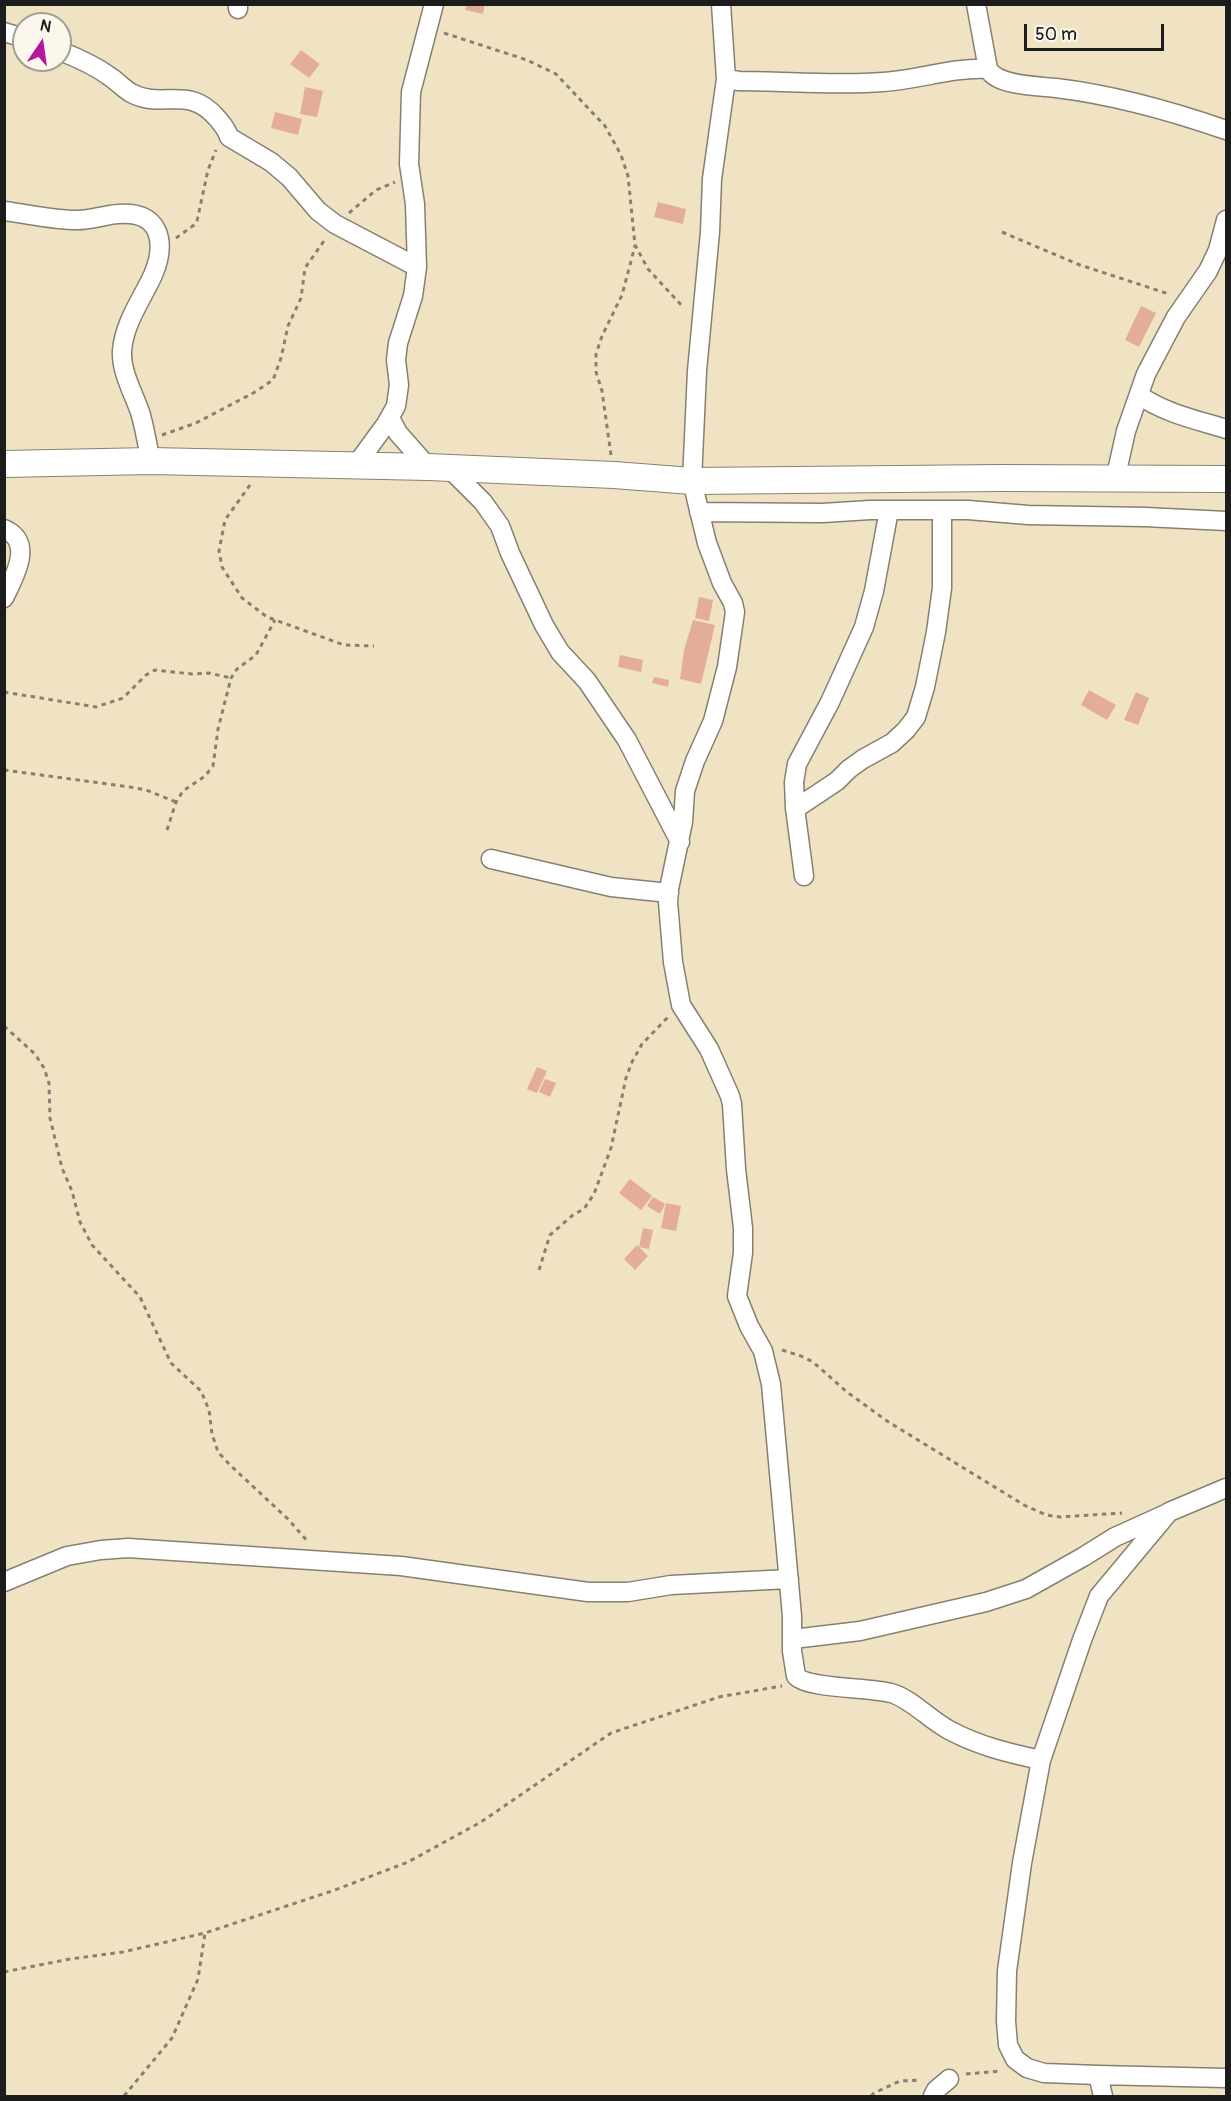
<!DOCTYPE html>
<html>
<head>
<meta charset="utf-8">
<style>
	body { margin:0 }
	#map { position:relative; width:1231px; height:2101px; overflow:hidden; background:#efe3c4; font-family:Pangolin,sans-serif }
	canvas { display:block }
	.frame { position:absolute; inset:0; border:6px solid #1c1c1c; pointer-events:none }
	.north { position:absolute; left:12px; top:12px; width:60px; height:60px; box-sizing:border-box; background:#fbf7ec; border:2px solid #a29f99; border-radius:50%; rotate:13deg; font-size:16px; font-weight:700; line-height:24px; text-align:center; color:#1c1c1c }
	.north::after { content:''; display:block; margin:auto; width:21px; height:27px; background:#b5179e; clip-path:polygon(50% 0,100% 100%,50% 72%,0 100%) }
	.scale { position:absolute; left:1024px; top:24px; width:140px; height:27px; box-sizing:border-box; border:3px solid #1c1c1c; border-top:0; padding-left:8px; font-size:18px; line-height:21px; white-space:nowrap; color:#1c1c1c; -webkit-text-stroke:4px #fbf7ec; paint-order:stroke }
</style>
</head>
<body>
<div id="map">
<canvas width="1231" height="2101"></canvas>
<div class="frame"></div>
<div class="north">N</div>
<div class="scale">50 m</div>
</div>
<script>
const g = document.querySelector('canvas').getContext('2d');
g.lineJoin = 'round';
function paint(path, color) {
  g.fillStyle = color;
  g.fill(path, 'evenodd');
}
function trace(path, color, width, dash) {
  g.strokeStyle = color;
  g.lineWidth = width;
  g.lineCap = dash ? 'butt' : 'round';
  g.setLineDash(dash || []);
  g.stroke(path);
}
const building = new Path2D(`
	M467 4H485L483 14 465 10Z
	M301 50 320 64 309 78 290 64Z
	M305 87 323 91 317 117 300 114Z
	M275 112 302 119 298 135 271 128Z
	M658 202 686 209 683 224 654 217Z
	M1141 306 1156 313 1139 347 1125 340Z
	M699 597 713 600 709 621 695 618Z
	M693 620 715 625 701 684 680 679 684 650Z
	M620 655 643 660 641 672 618 667Z
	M654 677 669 680 668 687 652 683Z
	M1089 690 1116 705 1107 720 1081 705Z
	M1136 692 1149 698 1138 725 1124 720Z
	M537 1067 547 1071 537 1093 527 1089Z
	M545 1079 556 1083 550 1097 539 1092Z
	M630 1179 652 1196 641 1210 619 1193Z
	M653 1197 665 1204 660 1214 647 1206Z
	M666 1203 681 1206 676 1231 661 1228Z
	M643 1228 653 1230 649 1249 639 1247Z
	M637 1245 648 1256 635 1270 624 1259Z`);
const path = new Path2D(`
	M444 33 527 60 556 74 605 126 621 155 628 176 635 245 648 269 684 308
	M349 213 376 190 395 182
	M1002 232 1080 265 1169 294
	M176 238 194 225 197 221 208 170 216 150
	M162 435 196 423 255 392 273 380 281 358 288 326 301 298 305 268 326 238
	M611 455 602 391 596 372V354L602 336 622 295 635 246
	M250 485 225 520 219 551 222 567 242 598 267 617 344 645 374 646
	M4 692 96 707 123 698 146 675 155 670 192 674 209 673 231 678
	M4 770 130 787 146 790 176 802
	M167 830 176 802 183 791 205 776 213 766 218 729 231 678 237 669 256 655 275 620
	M4 1026 35 1054 44 1068 49 1083 50 1118 62 1168 72 1191 80 1222 92 1245 140 1297 171 1363 201 1391 209 1410 212 1434 218 1452 230 1465 288 1519 309 1543
	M539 1270 550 1235 573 1215 584 1209 594 1194 611 1148 626 1078 632 1062 642 1044 669 1016
	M782 1350 801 1356 813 1362 847 1392 887 1421 1024 1505 1046 1515 1060 1517 1122 1513
	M4 1972 70 1959 123 1952 205 1933 335 1890 408 1862 481 1822 611 1733 719 1697 782 1686
	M966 2074 1001 2071
	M124 2096 172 2038 198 1979 205 1933
	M871 2096 874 2093 900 2081 921 2080`);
const street = new Path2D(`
	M721 4 726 79 712 179 710 232 697 371 692 481 707 543 722 583 733 603 735 612 727 667 713 721 695 761 685 791 683 822 669 889 668 902 673 962 681 1005 709 1049 730 1096 732 1104 736 1169 743 1228V1253L737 1296 749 1326 763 1351 771 1384 792 1616V1651L796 1676C807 1689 870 1687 891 1693 910 1698 930 1720 949 1730 979 1746 1008 1753 1041 1760
	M976 4 988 69C997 86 1038 86 1056 88 1115 95 1171 111 1226 130
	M238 9V4
	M4 32 24 38
	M60 51C78 58 94 65 109 76 117 81 124 89 131 93 163 110 188 84 217 118 222 124 227 129 229 137L271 162 289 177 318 211 335 224 417 267
	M726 79 739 81C787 81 835 86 883 82 918 80 952 67 988 69
	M4 211C28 214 53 220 77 220 92 220 104 215 118 214 160 210 167 242 153 275 142 299 124 323 122 351 121 372 133 392 140 412 145 428 147 445 151 461
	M1139 395C1164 413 1197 420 1226 429
	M390 418 398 433 428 467
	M356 465 386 424 396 406 399 385 396 360 398 343 413 296 417 267 415 204 409 164 411 92 434 4
	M448 467 483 502 500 526 510 553 544 625 560 652 587 681 627 740 680 842
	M1115 480 1126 431 1146 374 1176 317 1208 271 1218 250 1226 220
	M699 512 823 513 870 510H968L1028 515 1145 517 1226 521
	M4 529C35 542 14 577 4 598
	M795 809 837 781 849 769 863 759 892 743 906 730 916 717 925 687 936 632 942 588V510
	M491 859 611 887 669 893
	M804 876 795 808 794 782 797 764 830 702 864 627 874 591 889 510
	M1226 1488 1169 1512 1099 1596 1082 1640 1041 1760 1022 1863 1007 1971 1006 2021 1008 2045 1015 2059 1027 2068 1044 2073 1098 2075 1226 2078
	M4 1582 67 1556 101 1550 128 1548 401 1566 588 1592H628L671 1585 789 1579
	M793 1639 860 1631 986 1602 1026 1589 1083 1557 1115 1537 1168 1513
	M1098 2075 1103 2096
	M933 2096 936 2090 949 2079`);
const secondary = new Path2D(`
	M4 464 151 461 428 467 614 475 692 481 1000 478 1226 479`);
paint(building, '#e4ad99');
trace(street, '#868070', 21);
trace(secondary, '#868070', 28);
trace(path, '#868070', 3, [4.5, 4.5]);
trace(street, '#fff', 18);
trace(secondary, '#fff', 26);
</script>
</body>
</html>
